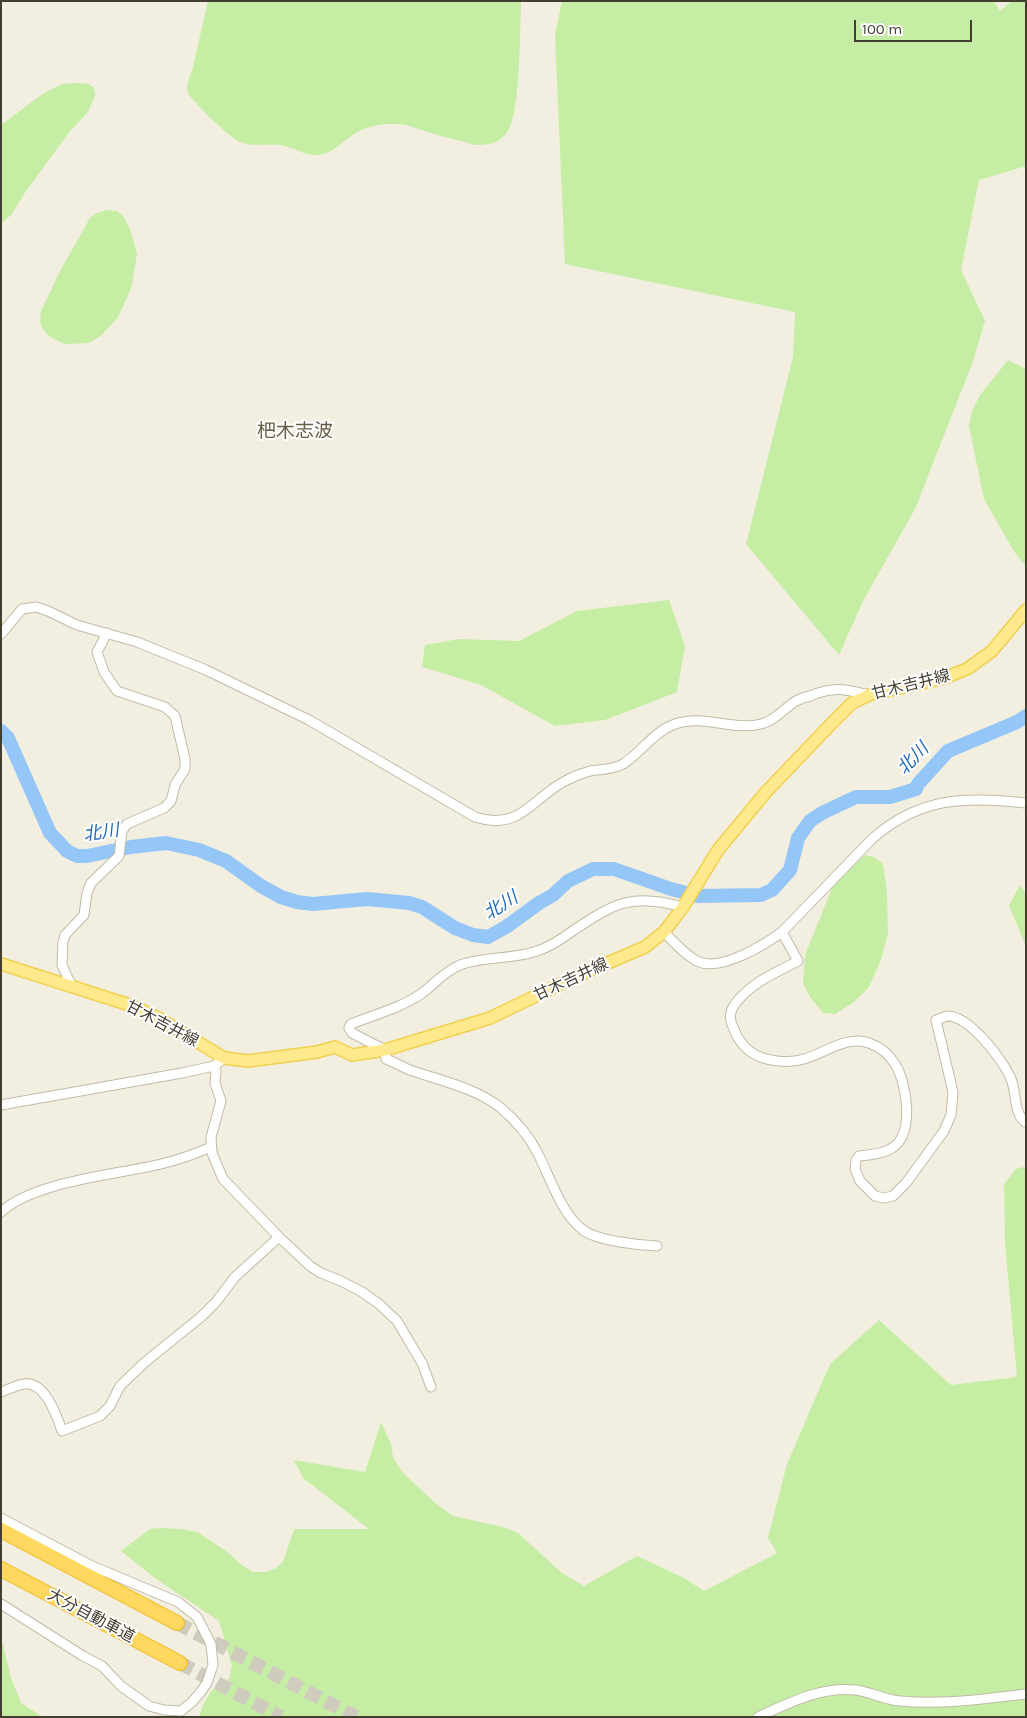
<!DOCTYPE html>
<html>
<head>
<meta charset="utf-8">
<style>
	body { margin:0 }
	#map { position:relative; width:1027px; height:1718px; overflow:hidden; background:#f3efe0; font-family:Karla,sans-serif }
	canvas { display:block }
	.frame { position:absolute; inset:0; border:2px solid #443e31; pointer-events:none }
	.scale { position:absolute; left:854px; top:20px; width:118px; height:22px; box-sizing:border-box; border:2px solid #443e31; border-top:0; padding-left:6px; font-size:15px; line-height:18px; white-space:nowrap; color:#443e31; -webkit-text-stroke:4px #fff; paint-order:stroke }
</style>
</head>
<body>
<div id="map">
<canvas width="1027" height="1718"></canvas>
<div class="frame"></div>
<div class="scale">100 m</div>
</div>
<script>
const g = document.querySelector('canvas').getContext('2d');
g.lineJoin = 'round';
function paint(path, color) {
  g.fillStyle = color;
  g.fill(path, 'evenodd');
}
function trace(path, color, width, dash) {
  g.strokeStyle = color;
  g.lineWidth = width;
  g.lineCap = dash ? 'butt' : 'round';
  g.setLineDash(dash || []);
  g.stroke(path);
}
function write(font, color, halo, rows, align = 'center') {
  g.font = font + ' Karla,"Noto Sans JP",sans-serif';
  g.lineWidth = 4;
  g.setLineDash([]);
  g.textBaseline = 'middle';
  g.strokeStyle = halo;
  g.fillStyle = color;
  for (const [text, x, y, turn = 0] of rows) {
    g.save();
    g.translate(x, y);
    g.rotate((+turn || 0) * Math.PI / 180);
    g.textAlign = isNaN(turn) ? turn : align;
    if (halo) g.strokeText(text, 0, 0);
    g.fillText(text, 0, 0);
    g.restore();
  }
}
const green = new Path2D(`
	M208 1H521C520 27 521 118 506 134 497 144 487 145 475 145 459 140 443 137 427 132 418 129 407 124 398 124 384 123 369 126 357 132 345 139 333 154 318 155 306 156 296 149 285 146 270 142 255 148 240 142 232 140 191 100 188 93 186 85 189 78 192 71Z
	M562 1H994L1000 11 1012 1H1026V166L979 180 961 270 985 321 972 364 915 509 863 601 839 655 746 544 793 357 795 312 565 264 555 35Z
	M77 83 89 84 94 88 95 96 88 112 70 131 24 194 11 215 1 224V125L44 93 62 84Z
	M106 210 117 211 123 216 130 229 137 254 131 289 118 317 102 335 89 343 65 344 50 337 42 328 40 322 41 311 59 273 90 218 95 214Z
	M1008 360 1026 369V567L1013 550 984 499 969 426 972 411 980 395Z
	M669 600 685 646 677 692 605 720 555 726 481 685 422 667 425 645 459 639 519 641 577 611Z
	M865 855 874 857 883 864 887 893 888 933 881 960 869 987 854 1002 835 1014 823 1013 810 997 803 984 805 955 833 886Z
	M1020 885 1026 894V946L1009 906Z
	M1023 1167 1026 1168V1717H199L203 1705 212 1690 227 1686 232 1666 219 1621 156 1579 121 1551 150 1529 161 1528 180 1529 197 1532 226 1551 243 1566 253 1572H266L276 1568 283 1562 294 1529H369L303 1478 294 1460 365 1472 381 1422 391 1444 393 1457 402 1472 434 1502 453 1516 503 1527 518 1533 562 1573 584 1586 637 1556 686 1579 704 1591 777 1553 768 1538 787 1464 830 1364 879 1320 951 1385 1017 1377 1005 1242 1004 1184 1016 1169Z
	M1 1636 11 1678 21 1703 43 1717H1Z`);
const river = new Path2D(`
	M1 731 8 738 50 833 67 851 77 856H87L131 847 166 843 199 850 226 861 261 886 281 897 297 902 313 904 367 899 409 903 422 907 455 928 473 935 488 937 506 927 539 903 553 895 568 881 593 869H614L671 889 698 896 761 895 772 890 790 870 798 838 810 821 822 813 856 797H890L916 789 918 784 948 751 1017 722 1026 716`);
const highwayTunnel = new Path2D(`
	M177 1623 356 1717
	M180 1663 281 1717`);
const minor = new Path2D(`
	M1 634 22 609 36 607 48 611 77 625 137 642 206 670 309 720 475 817C523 832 533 795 569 779 575 776 583 773 590 771 601 769 613 770 623 764 642 752 653 732 675 724 704 714 732 731 761 724 776 720 783 709 796 701 800 699 805 697 810 696 834 686 844 689 869 695
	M664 932C674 942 686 956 699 962 722 971 764 945 782 932L872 839C919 797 966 796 1026 803
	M782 932 798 961C777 972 757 980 741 997 732 1006 727 1015 733 1027 738 1041 748 1053 763 1058 777 1062 791 1063 804 1059 825 1053 847 1035 869 1043 880 1047 889 1054 895 1064 907 1083 915 1134 892 1148 883 1154 869 1155 859 1156L856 1160 855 1169 860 1181 875 1196 884 1198 893 1196 906 1183 944 1131 951 1115 953 1092 936 1020C940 1019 944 1017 947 1016 969 1015 1004 1061 1011 1079 1017 1093 1013 1112 1025 1122L1026 1121
	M71 985 62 965 63 942 65 935 84 915 87 893 91 883 119 856 122 831 127 824 164 808 171 801 175 785 185 769V759L175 716 165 707 117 691 104 672 97 652 107 633
	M214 1066 216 1071 215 1083 221 1101 211 1137 212 1153 223 1179 279 1237 310 1266 321 1273 341 1281 362 1292 379 1304 397 1321 422 1363 431 1387
	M1 1105 182 1073 214 1066 224 1058
	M1 1212C35 1181 116 1175 161 1164 178 1160 195 1154 211 1147
	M657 1246C638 1245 598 1241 583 1230 561 1214 550 1176 537 1152 529 1136 515 1120 501 1108 474 1087 441 1081 410 1070 402 1067 394 1062 386 1059L385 1050 352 1033 349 1028 351 1024C374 1015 400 1008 421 994 435 984 442 973 460 965 480 957 511 959 534 952 548 948 562 939 574 930 616 902 633 893 683 907
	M1 1392C9 1389 17 1385 24 1384 45 1381 57 1416 62 1431L100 1416 110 1406 120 1386 144 1363 202 1316 216 1302 235 1277 279 1237
	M1 1518 92 1566 178 1602 197 1617 211 1644 213 1665 207 1683 200 1693 191 1703 181 1711 164 1710 149 1706 121 1686 102 1666 83 1656 1 1604
	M758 1717C789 1703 821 1686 856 1690 871 1692 885 1700 900 1701 942 1705 984 1699 1026 1694`);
const major = new Path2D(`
	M1 964 133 1006 160 1019 224 1058 248 1061 317 1052 335 1047 352 1055 385 1050 490 1018 575 977 645 947 664 932 683 907 718 850 766 792 833 722 852 703 869 695 944 678 967 669 992 651 1026 610`);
const highway = new Path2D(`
	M1 1530 177 1623
	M1 1569 180 1663`);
const streetNames = [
	["甘木吉井線",911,685,-14],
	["甘木吉井線",571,980,-25],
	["甘木吉井線",162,1024,28],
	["大分自動車道",91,1616,28]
];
const waterNames = [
	["北川",913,759,-46],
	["北川",101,833,-8],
	["北川",501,906,-32]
];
const quarterNames = [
	["杷木志波",295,432]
];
paint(green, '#c5eda3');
trace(river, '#94c6f8', 14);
trace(highwayTunnel, '#d0ccbd', 14, [14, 7]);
trace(minor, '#c1bba5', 11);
trace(major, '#f1d050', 14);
trace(highway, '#efb61e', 16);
trace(minor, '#fff', 9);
trace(major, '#ffe98d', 11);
trace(highway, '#ffd95f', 14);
write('16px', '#443e31', '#fff', streetNames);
write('italic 18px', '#1f6abb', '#fff', waterNames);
write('19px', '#685e47', '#fff', quarterNames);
</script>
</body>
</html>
